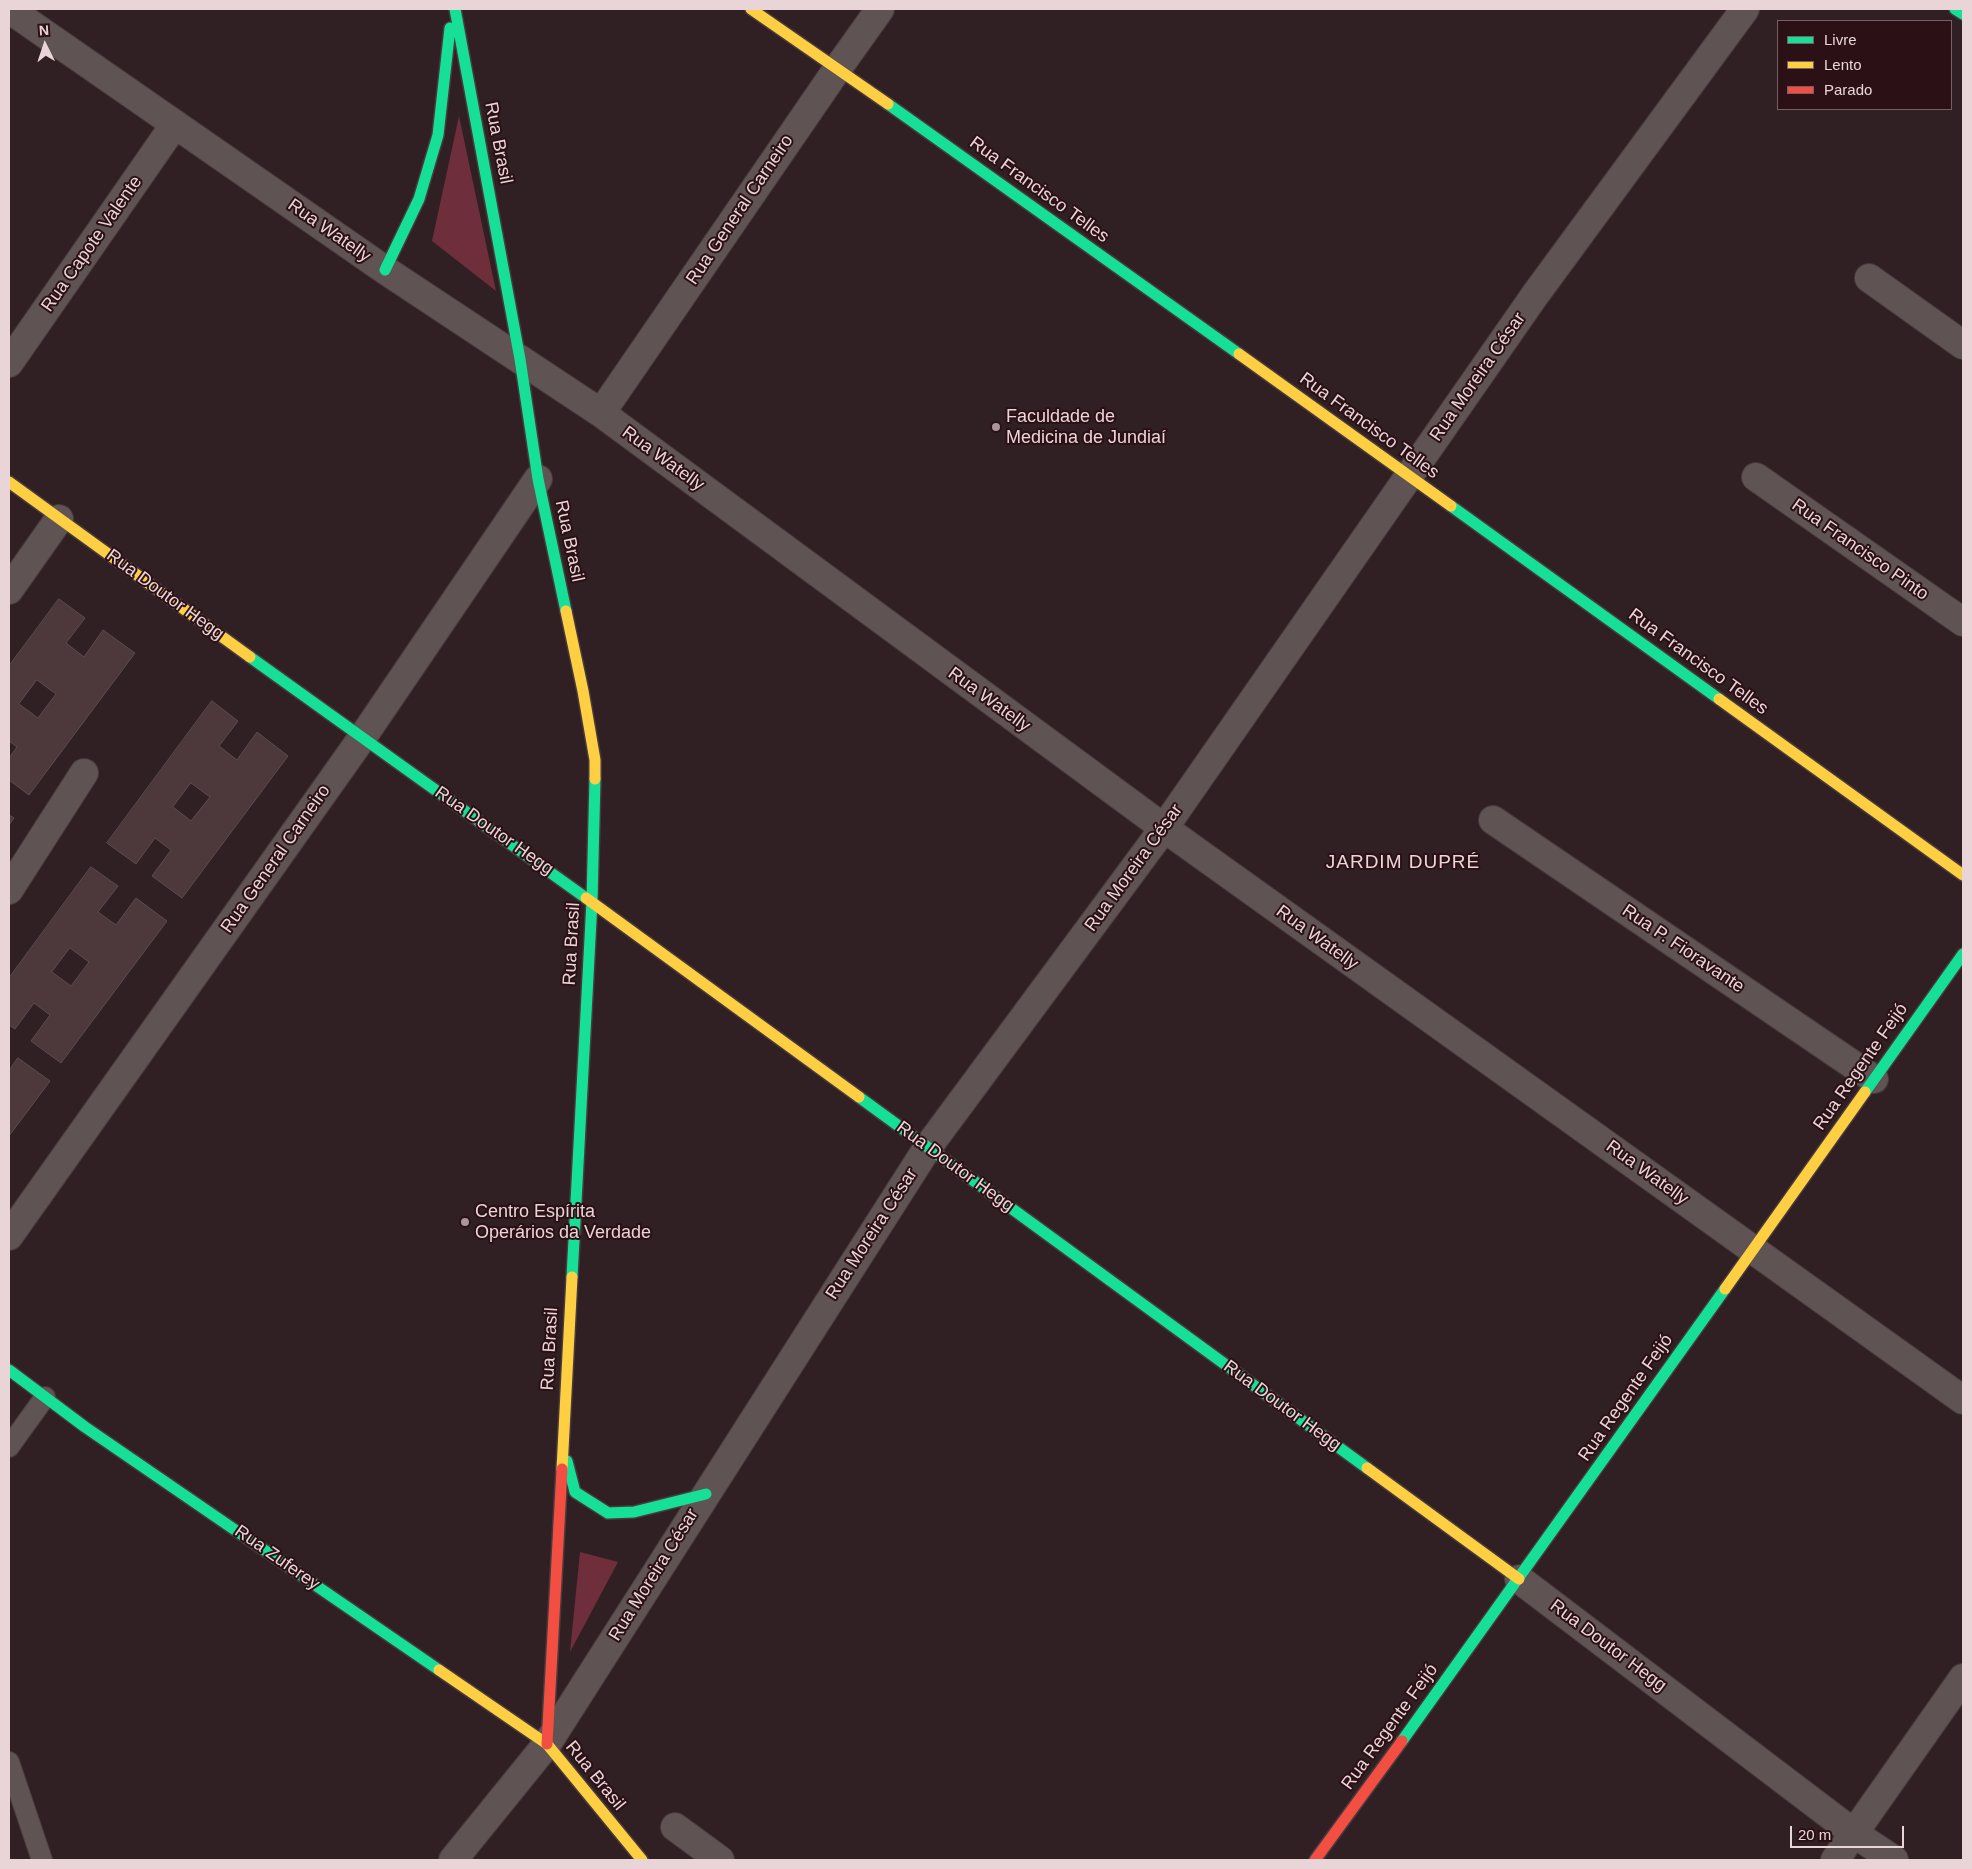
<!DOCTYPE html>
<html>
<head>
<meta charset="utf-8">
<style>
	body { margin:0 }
	#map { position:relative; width:1972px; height:1869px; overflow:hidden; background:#302023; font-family:Arial,sans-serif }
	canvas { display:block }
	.frame { position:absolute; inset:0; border:10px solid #e9d5d7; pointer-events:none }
	.legend { position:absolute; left:1777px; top:20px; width:175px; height:90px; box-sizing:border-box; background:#2b1016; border:1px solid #775f63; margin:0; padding:6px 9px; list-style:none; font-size:15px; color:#e9d5d7 }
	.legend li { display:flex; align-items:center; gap:10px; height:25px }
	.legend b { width:25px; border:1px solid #775f63 }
	.north { position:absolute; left:20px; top:20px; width:50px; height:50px; -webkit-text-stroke:4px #2b1016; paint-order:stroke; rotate:356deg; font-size:14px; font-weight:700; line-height:20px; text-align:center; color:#e9d5d7 }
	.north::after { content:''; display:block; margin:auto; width:18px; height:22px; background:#e9d5d7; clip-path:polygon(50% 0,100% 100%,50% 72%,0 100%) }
	.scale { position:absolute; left:1790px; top:1826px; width:114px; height:22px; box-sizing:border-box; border:2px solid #e9d5d7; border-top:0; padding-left:6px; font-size:15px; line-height:18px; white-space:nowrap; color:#e9d5d7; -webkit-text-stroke:4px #2b1016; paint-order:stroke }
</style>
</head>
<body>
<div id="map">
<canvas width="1972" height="1869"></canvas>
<div class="frame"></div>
<ul class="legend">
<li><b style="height:6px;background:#16e098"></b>Livre</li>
<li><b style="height:6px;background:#ffcf43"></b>Lento</li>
<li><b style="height:6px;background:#f24e42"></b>Parado</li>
</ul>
<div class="north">N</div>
<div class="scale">20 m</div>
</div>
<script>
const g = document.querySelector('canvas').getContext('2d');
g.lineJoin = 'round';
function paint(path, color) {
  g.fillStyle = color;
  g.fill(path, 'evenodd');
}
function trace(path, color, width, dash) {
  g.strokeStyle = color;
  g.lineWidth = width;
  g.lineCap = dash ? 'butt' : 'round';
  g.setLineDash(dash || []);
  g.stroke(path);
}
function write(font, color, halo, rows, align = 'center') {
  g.font = font + ' Arial,sans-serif';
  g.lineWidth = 4;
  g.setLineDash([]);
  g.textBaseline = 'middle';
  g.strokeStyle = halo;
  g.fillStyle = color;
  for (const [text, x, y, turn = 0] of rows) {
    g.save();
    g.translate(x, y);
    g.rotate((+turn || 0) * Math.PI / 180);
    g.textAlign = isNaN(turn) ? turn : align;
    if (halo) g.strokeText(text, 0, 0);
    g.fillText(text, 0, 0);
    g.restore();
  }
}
const green = new Path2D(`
	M459 116 496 291 432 241Z
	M580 1552 618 1562 570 1652Z`);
const building = new Path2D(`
	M59 599 85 618 66 643 84 657 103 630 135 653 29 795 9 780V758L17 747 9 741V666ZM37 680 56 694 38 718 19 704Z
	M212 701 238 721 219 746 237 760 257 732 288 756 182 898 152 876 171 850 155 838 136 864 107 843ZM191 783 210 797 191 821 173 807Z
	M9 815 14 818 9 825Z
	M91 867 118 886 98 912 116 925 136 898 167 921 61 1063 31 1041 50 1015 34 1003 15 1029 9 1025V978ZM70 948 89 962 71 986 52 972Z
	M18 1058 50 1081 9 1136V1071Z`);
const lane = new Path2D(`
	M9 1447 45 1397
	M9 1762 42 1860`);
const street = new Path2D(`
	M9 9 385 270 601 413 1164 828 1963 1400
	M1869 278 1963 345
	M9 363 175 124
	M601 413 838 68 880 9
	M1756 477 1963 622
	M9 590 59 519
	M1493 820 1874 1079
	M9 890 84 773
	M9 1236 362 738 538 479
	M1519 1579 1855 1834 1894 1860
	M675 1827 720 1860
	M453 1860 547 1744 928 1147 1164 828 1535 295 1745 9
	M1835 1860 1963 1678`);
const fast = new Path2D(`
	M455 9 520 359 538 479 566 611
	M1955 9 1963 14
	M888 104 1239 354
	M385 270 419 199 438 135 450 28
	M1451 506 1719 699
	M250 657 586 898
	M1865 1092 1963 954
	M859 1097 1367 1468
	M572 1277 592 901 595 779
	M9 1370 85 1427 439 1670
	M567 1461 575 1492 608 1513 634 1512 706 1494
	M1402 1741 1725 1289`);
const slow = new Path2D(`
	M751 9 888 104
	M1239 354 1451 506
	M9 482 250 657
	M566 611 583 691 595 760V779
	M1719 699 1963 875
	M586 898 859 1097
	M1725 1289 1865 1092
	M1367 1468 1519 1579
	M562 1469 572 1277
	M439 1670 547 1744 642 1860`);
const jam = new Path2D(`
	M547 1744 562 1469
	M1315 1860 1402 1741`);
const markers = [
	[996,427,5,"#a89698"],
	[465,1222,5,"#a89698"]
];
const streetNames = [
	["Rua Brasil",498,143,79],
	["Rua Francisco Telles",1039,190,36],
	["Rua General Carneiro",740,210,-56],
	["Rua Watelly",329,231,35],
	["Rua Capote Valente",92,244,-55],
	["Rua Moreira César",1478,377,-55],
	["Rua Francisco Telles",1369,426,36],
	["Rua Watelly",663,459,36],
	["Rua Brasil",569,541,78],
	["Rua Francisco Pinto",1860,550,35],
	["Rua Doutor Hegg",165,595,36],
	["Rua Francisco Telles",1698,662,36],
	["Rua Watelly",989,700,36],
	["Rua Doutor Hegg",494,831,35],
	["Rua General Carneiro",276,859,-55],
	["Rua Moreira César",1134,868,-54],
	["Rua Watelly",1317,938,36],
	["Rua Brasil",572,944,-87],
	["Rua P. Fioravante",1683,949,34],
	["Rua Regente Feijó",1861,1067,-55],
	["Rua Doutor Hegg",955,1167,36],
	["Rua Watelly",1647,1173,36],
	["Rua Moreira César",872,1234,-57],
	["Rua Brasil",550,1349,-87],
	["Rua Regente Feijó",1626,1398,-55],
	["Rua Doutor Hegg",1282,1406,36],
	["Rua Zuferey",277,1558,35],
	["Rua Moreira César",654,1575,-58],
	["Rua Doutor Hegg",1608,1646,37],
	["Rua Regente Feijó",1390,1727,-54],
	["Rua Brasil",595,1776,51]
];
const poiNames = [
	["Faculdade de",1006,417],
	["Medicina de Jundiaí",1006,438],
	["Centro Espírita",475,1212],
	["Operários da Verdade",475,1233]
];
const neighbourhoodNames = [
	["JARDIM DUPRÉ",1403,863]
];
paint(green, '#6e2e3c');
paint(building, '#4d383c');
trace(building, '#5a4d4f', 1);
trace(lane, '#493b3d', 22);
trace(street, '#493b3d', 30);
trace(fast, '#493b3d', 14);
trace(slow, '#493b3d', 14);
trace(jam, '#493b3d', 14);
trace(lane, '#5f5354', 20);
trace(street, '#5f5354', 28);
trace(fast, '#16e098', 11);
trace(slow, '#ffcf43', 11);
trace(jam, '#f24e42', 11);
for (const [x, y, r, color] of markers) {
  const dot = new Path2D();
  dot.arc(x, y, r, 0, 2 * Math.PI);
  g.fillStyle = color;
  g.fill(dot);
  trace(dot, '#2b1016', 2);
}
write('18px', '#e9d5d7', '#2b1016', streetNames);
write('18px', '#e9d5d7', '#2b1016', poiNames, 'left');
g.letterSpacing = '1px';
write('19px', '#e9d5d7', '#2b1016', neighbourhoodNames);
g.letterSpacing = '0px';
</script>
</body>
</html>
